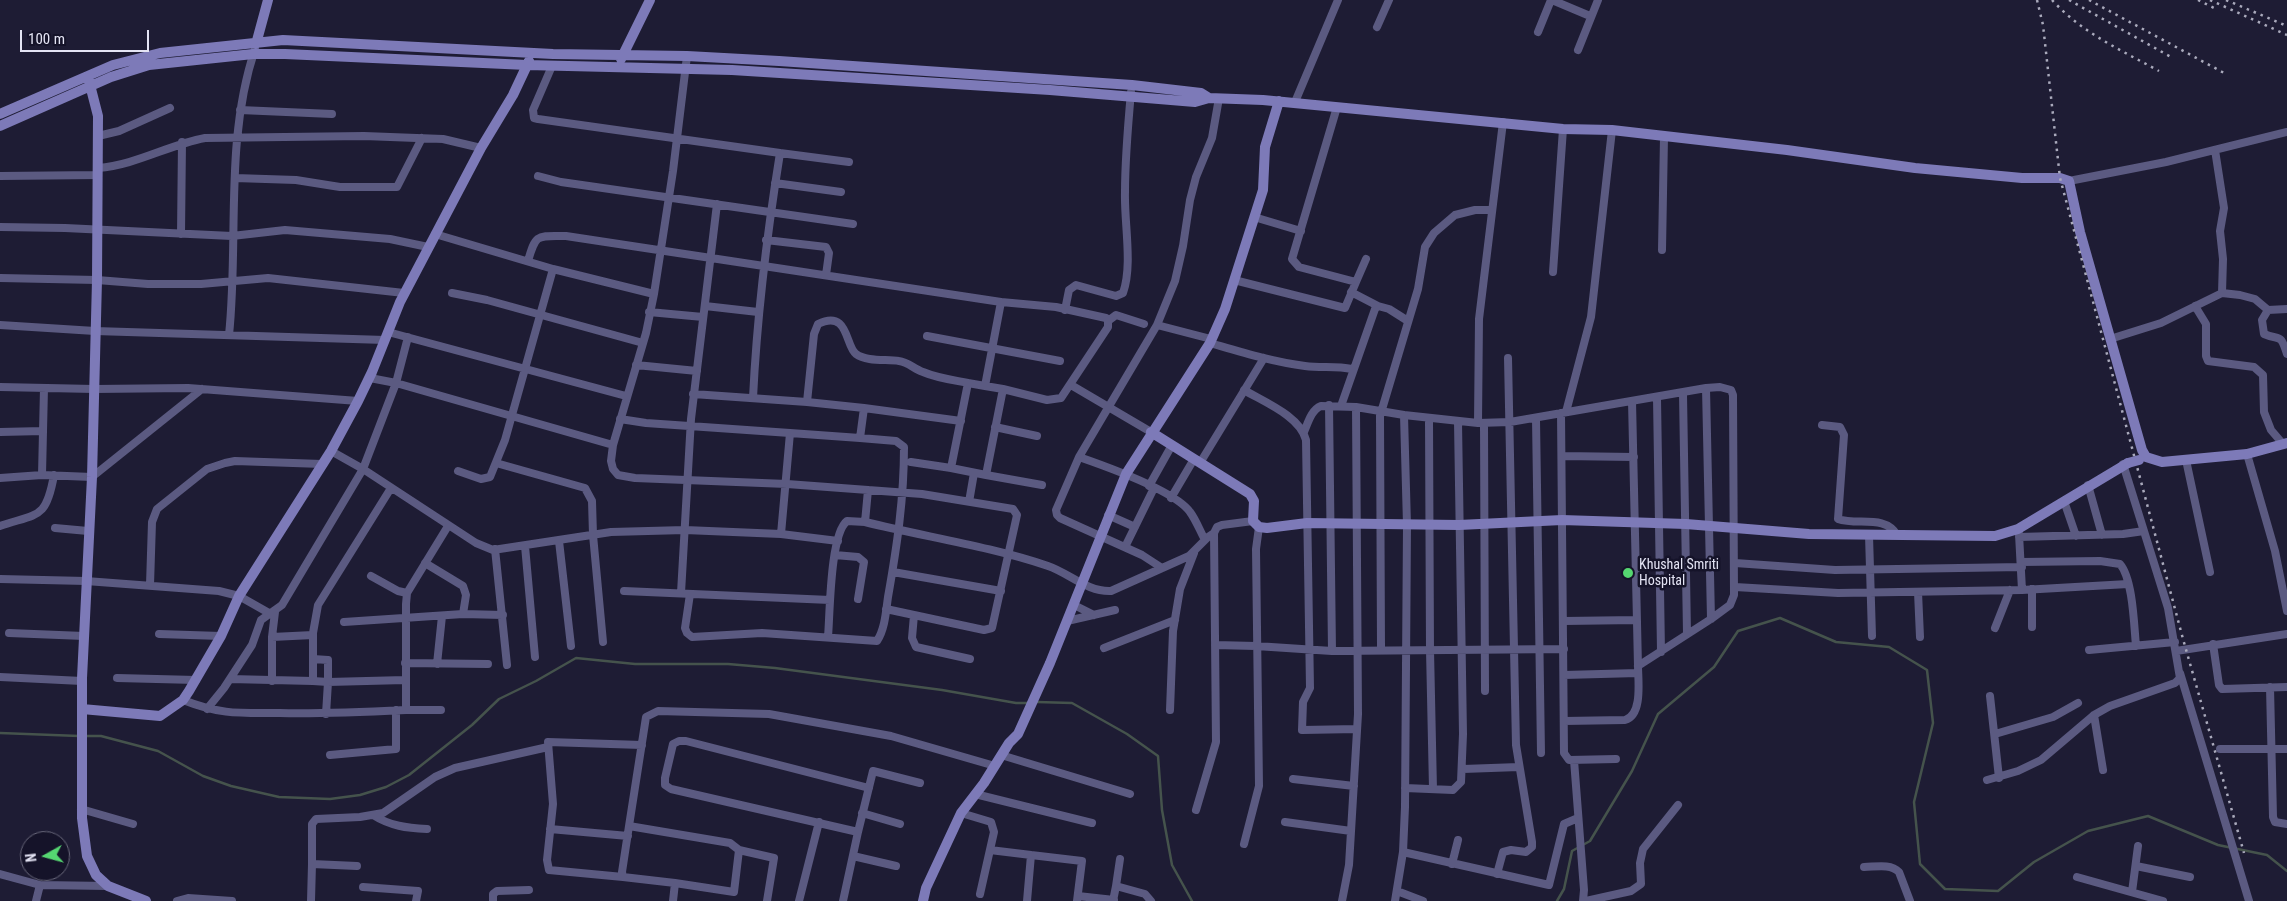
<!DOCTYPE html>
<html>
<head>
<meta charset="utf-8">
<style>
	body { margin:0 }
	#map { position:relative; width:2287px; height:901px; overflow:hidden; background:#1e1c34; font-family:"Roboto Condensed",sans-serif }
	canvas { display:block }
	.north { position:absolute; left:20px; top:831px; width:50px; height:50px; box-sizing:border-box; background:#151329; border:1px solid #68677a; border-radius:50%; rotate:263deg; font-size:14px; font-weight:700; line-height:20px; text-align:center; color:#e4e4f4 }
	.north::after { content:''; display:block; margin:auto; width:18px; height:22px; background:#55d671; clip-path:polygon(50% 0,100% 100%,50% 72%,0 100%) }
	.scale { position:absolute; left:20px; top:30px; width:129px; height:22px; box-sizing:border-box; border:2px solid #e4e4f4; border-top:0; padding-left:6px; font-size:15px; line-height:18px; white-space:nowrap; color:#e4e4f4; -webkit-text-stroke:4px #151329; paint-order:stroke }
</style>
</head>
<body>
<div id="map">
<canvas width="2287" height="901"></canvas>
<div class="north">N</div>
<div class="scale">100 m</div>
</div>
<script>
const g = document.querySelector('canvas').getContext('2d');
g.lineJoin = 'round';
function trace(path, color, width, dash) {
  g.strokeStyle = color;
  g.lineWidth = width;
  g.lineCap = dash ? 'butt' : 'round';
  g.setLineDash(dash || []);
  g.stroke(path);
}
function write(font, color, halo, rows, align = 'center') {
  g.font = font + ' "Roboto Condensed",sans-serif';
  g.lineWidth = 5;
  g.setLineDash([]);
  g.textBaseline = 'middle';
  g.strokeStyle = halo;
  g.fillStyle = color;
  for (const [text, x, y, turn = 0] of rows) {
    g.save();
    g.translate(x, y);
    g.rotate((+turn || 0) * Math.PI / 180);
    g.textAlign = isNaN(turn) ? turn : align;
    if (halo) g.strokeText(text, 0, 0);
    g.fillText(text, 0, 0);
    g.restore();
  }
}
const stream = new Path2D(`
	M1037 702 1072 703 1127 734 1158 756 1162 810 1172 865 1192 901
	M0 733 79 736
	M84 736H101L158 751 203 776 231 786 279 797 330 799 360 795 386 787 409 775 472 725 499 699 536 681 576 658 635 664H728L775 668 942 690 1016 703H1029
	M1557 901 1564 889 1572 851 1590 841 1632 771 1658 714 1714 667 1738 631 1780 618 1836 642 1889 647 1927 670 1933 723 1914 802 1920 864 1945 889 1998 891 2034 862 2088 831 2148 816 2218 845 2267 855 2287 871`);
const street = new Path2D(`
	M1552 0 1590 16
	M1377 27 1389 0
	M1538 32 1551 0
	M1578 50 1598 0
	M687 56 673 171 654 294 646 333 613 445 611 461 613 469 618 475 635 478 787 484 922 494 1013 509 1017 515 992 628 984 630 886 609
	M552 66 533 110 534 118 538 119 780 153C767 234 757 315 753 398
	M1295 102 1338 0
	M1337 107 1292 259 1299 267 1356 282 1366 259
	M240 110 332 114
	M98 136 119 131 170 108
	M2215 150 2224 208 2220 231 2223 259 2222 293
	M780 153 849 162
	M98 168C136 165 168 145 205 138L364 136 443 139 481 148
	M0 176 98 175
	M538 176 561 182 853 224
	M235 178 296 180 340 187H397L422 138
	M2069 181 2166 162 2287 132
	M775 183 841 192
	M1254 217 1301 231
	M0 227 65 228 232 236 285 230 390 239 428 247
	M181 234 182 142
	M435 234 553 269 654 294
	M766 240 826 247 829 253 826 275
	M1662 250 1664 137
	M528 261C536 233 537 236 566 236L1001 302 1056 307 1106 318 1108 321V327L1061 398 1047 400 1003 389
	M1553 272 1563 129
	M0 278 97 280 148 284H201L268 278 404 293
	M1234 280 1345 308 1356 282
	M1351 292 1378 306
	M452 293 487 300 643 343
	M705 306 758 312
	M2195 306 2206 324V356L2208 361 2254 367 2263 375 2264 412 2271 430 2283 444
	M1065 310 1069 290 1076 285 1116 296 1123 293C1133 265 1124 223 1125 192 1125 159 1128 125 1131 92
	M2268 310 2262 320 2264 334C2280 341 2280 332 2287 354
	M649 312 703 317
	M1108 321 1116 315 1144 324
	M0 325 95 331 385 340
	M1157 325 1211 339
	M388 332 626 396
	M229 335C239 240 224 142 255 49
	M927 336 1060 361
	M408 337 396 383 363 469 476 543 493 550 611 532 685 530 781 534 838 541
	M2110 339 2161 323 2222 293 2240 295 2255 299 2268 310 2287 309
	M1210 343C1241 352 1273 362 1305 366 1321 368 1336 366 1352 369
	M636 365 697 371
	M370 378 396 383 613 445
	M1071 385 1151 432
	M985 386 968 383 951 468 986 475 1003 389 985 386 1001 302
	M0 387 94 389 188 388 358 401
	M44 388 42 475 92 477 202 389
	M1706 388 1711 619
	M1244 390C1264 402 1300 416 1306 440L1310 688 1303 702 1302 730 1357 729
	M693 394 807 402 814 334 818 324C849 309 845 346 856 354 867 362 886 359 899 361 908 362 914 369 923 372 937 378 953 380 968 383
	M1683 394 1687 634
	M1657 398 1661 652
	M807 402 864 408
	M1329 405 1332 651
	M1341 406 1375 309 1378 306 1389 309 1408 321
	M1566 412 1591 317 1612 130
	M1561 413 1564 753 1569 760 1616 759
	M620 419 646 423 790 433
	M1429 419 1430 650 1433 789
	M1536 419 1541 753
	M1478 423 1479 319 1503 122
	M1484 423 1485 691
	M1822 425 1840 427 1844 435 1838 519C1857 526 1885 514 1897 535
	M995 427 1037 436
	M0 432 43 431
	M1304 432C1308 423 1311 410 1321 406L1356 407 1404 415
	M2247 454 2275 551 2287 611
	M1562 456 1634 457
	M1079 457C1105 466 1175 491 1190 512 1196 520 1200 531 1205 540
	M2186 460 2210 572
	M911 462 951 468
	M496 463 585 488 592 501 593 535 603 642
	M1200 463 1264 358
	M458 471 481 479 490 477 505 440 553 269
	M986 475 1042 485
	M0 478 42 475
	M2088 485 2102 535
	M1149 486 1172 445
	M1171 498 1194 459
	M2064 501 2076 536
	M969 502 974 473
	M1108 515 1135 527
	M865 522 868 490
	M0 526C38 513 46 520 54 475
	M55 528 88 531
	M781 534 790 433 860 438 864 408 961 421
	M2019 534 2022 590
	M1869 535 1872 636
	M2019 537 2123 534 2144 531
	M559 541 571 646
	M525 546 535 657
	M1125 547 1154 488
	M495 549 507 665
	M835 555 858 557 864 562 858 599
	M2021 562 2100 561 2120 564C2133 579 2134 626 2136 646
	M1735 563 1835 570 2022 567
	M1162 568 1142 555 1060 518 1057 515 1056 510 1079 457 1157 325 1175 281 1183 246 1190 200 1196 177 1212 138 1219 98
	M893 572 1001 591
	M371 576 398 591 407 593
	M0 579 86 581 219 591 239 596 269 613
	M150 585 152 522 157 509 207 469 225 463 235 461 322 464
	M1735 587 1838 593 2022 590 2128 584
	M2032 589V627
	M624 591 830 600
	M1918 592 1920 637
	M681 593 691 419 717 204
	M690 594 685 628 687 633 692 637 762 633 877 641C885 629 886 611 888 597 897 546 904 499 904 447L896 441 860 438
	M1074 605 1094 615
	M463 614 503 615
	M914 615 912 638 916 647 970 659
	M1067 621 1115 610
	M1564 621 1637 620
	M344 622 463 614 466 595 463 586 425 563
	M1995 628 2010 590
	M9 633 84 636
	M159 634 221 636
	M272 637 313 635
	M828 637C830 614 830 534 847 521L865 522C926 537 989 546 1048 566 1069 573 1087 592 1111 591L1189 556 1208 537 1214 533
	M2213 644 2219 685 2222 689 2287 687
	M1215 645 1256 646 1332 651 1564 649
	M1104 648 1175 620
	M1381 650 1380 416 1418 289 1425 247 1434 233 1455 215 1475 210H1491
	M2089 650 2175 642
	M2176 651 2287 634
	M313 659 328 660V682L405 680
	M405 663 488 664
	M437 664 442 616
	M2180 673 2249 901
	M1564 675 1638 673
	M0 677 82 681
	M117 678 196 680
	M230 679 313 681V633L318 605 391 488
	M272 681V637L275 612
	M313 681 328 682 326 714
	M2270 687 2273 817 2275 822 2287 824
	M1990 696 1999 778
	M183 700C221 715 240 713 280 713 322 714 364 712 406 710
	M207 709 224 688 252 645 261 620 282 605 363 469 331 451
	M441 710H406V604L407 593 448 526
	M1170 710 1173 631 1180 589 1194 553
	M2094 715 2103 770
	M1564 721 1625 720C1643 715 1638 680 1638 666L1632 401
	M1995 734 2053 717 2078 703
	M2220 749H2287
	M330 755 396 749V710
	M1001 755 1130 794
	M1574 760 1584 890 1583 901
	M1463 769 1519 767
	M1293 779 1354 786
	M1987 780 2018 771 2041 760 2094 715 2110 706 2175 683 2180 678 2168 608 2123 464
	M869 788 686 741H679L673 744 665 778V785L671 789 858 832 873 771 920 783
	M1405 788 1453 790 1461 782 1463 734 1458 422
	M975 794 1092 823
	M81 809 133 824
	M1196 810 1216 742 1214 533 1217 527 1222 525 1253 521
	M862 813 900 824
	M961 813 991 822 994 832 980 894
	M373 815C390 826 407 828 427 829
	M1285 822 1351 831
	M629 826 622 872 623 877 675 883 673 901
	M550 829 628 836
	M1244 844 1259 786 1256 549 1259 527
	M990 850 1031 855
	M1403 852 1549 885 1564 824 1578 818
	M853 856 896 866
	M312 864V824L316 819 360 817 383 813 435 777 455 768 548 747
	M1452 864 1458 840
	M2136 866 2190 877
	M1864 867C1875 867 1890 863 1899 872L1910 901
	M0 874 40 885
	M1497 874 1503 852 1511 850 1526 852 1532 847V842L1516 745 1508 358
	M623 877 549 870 547 860 553 804 548 742 642 745
	M2077 877 2163 901
	M675 883 734 892 739 850
	M1116 886 1120 859
	M363 887 418 891 416 901
	M1397 891 1423 901
	M2132 892 2138 846
	M1078 896 1114 900
	M36 901 40 885 108 886
	M177 901 188 898 232 901
	M311 901 312 864 357 866
	M493 901V894L497 891 529 890
	M767 901 774 858 739 850 730 843 629 826 646 717 658 711 769 714 891 736 995 766
	M799 901 819 822
	M843 901 858 832
	M1027 901 1031 855 1082 861 1077 901
	M1113 901 1116 886 1145 894 1151 901
	M1342 901 1349 865 1358 714 1356 407
	M1395 901 1403 852 1405 807 1407 525 1404 415 1478 423 1510 422 1706 388 1720 387 1731 390 1733 395 1734 595 1730 605 1711 619 1638 666
	M1586 901 1631 891 1641 884 1640 863 1643 849 1678 805`);
const secondary = new Path2D(`
	M256 44 268 0
	M621 59 650 0
	M89 81 98 116 97 280 92 477 82 678V818L87 856 96 875 108 886 146 901
	M0 114 113 65 160 53 283 40 553 54 687 56 779 61 1132 85 1201 93 1209 98
	M0 126 111 77 149 65 253 54H285L527 65 732 70 1050 90 1195 102 1209 98 1263 100 1563 129 1612 130 1787 150 1915 168 2022 178H2060L2069 181 2080 232 2142 450 2146 457 2162 462 2247 454 2287 443
	M1151 432 1250 494 1254 501 1253 521 1259 527 1267 528 1307 523 1459 525 1562 520 1686 524 1809 534 1995 536 2018 529 2128 463
	M82 709 160 716 183 700 189 691 221 636 239 596 331 451 358 401 372 372 400 302 481 148 513 95 529 61
	M923 901 926 888 961 813 984 783 1009 743 1018 734 1050 663 1126 474 1210 343 1225 309 1263 190 1265 147 1279 101`);
const rail = new Path2D(`
	M2037 0 2043 25 2060 178 2183 639 2244 853
	M2052 0C2082 33 2121 50 2159 71
	M2069 0 2171 57
	M2089 0 2226 74
	M2198 0 2214 8
	M2210 0 2287 35
	M2226 0 2287 26`);
const secondaryBridge = new Path2D(`
	M2128 463 2139 460`);
const markers = [
	[1628,573,6,"#55d671"]
];
const poiNames = [
	["Khushal Smriti",1639,565],
	["Hospital",1639,581]
];
trace(stream, '#45534c', 2.5);
trace(street, '#5b5a81', 8);
trace(secondary, '#7d7ab8', 10);
trace(rail, '#aaaabc', 2.5, [2.5, 5]);
trace(secondaryBridge, '#7d7ab8', 10);
for (const [x, y, r, color] of markers) {
  const dot = new Path2D();
  dot.arc(x, y, r, 0, 2 * Math.PI);
  g.fillStyle = color;
  g.fill(dot);
  trace(dot, '#151329', 2);
}
write('14px', '#e4e4f4', '#151329', poiNames, 'left');
</script>
</body>
</html>
